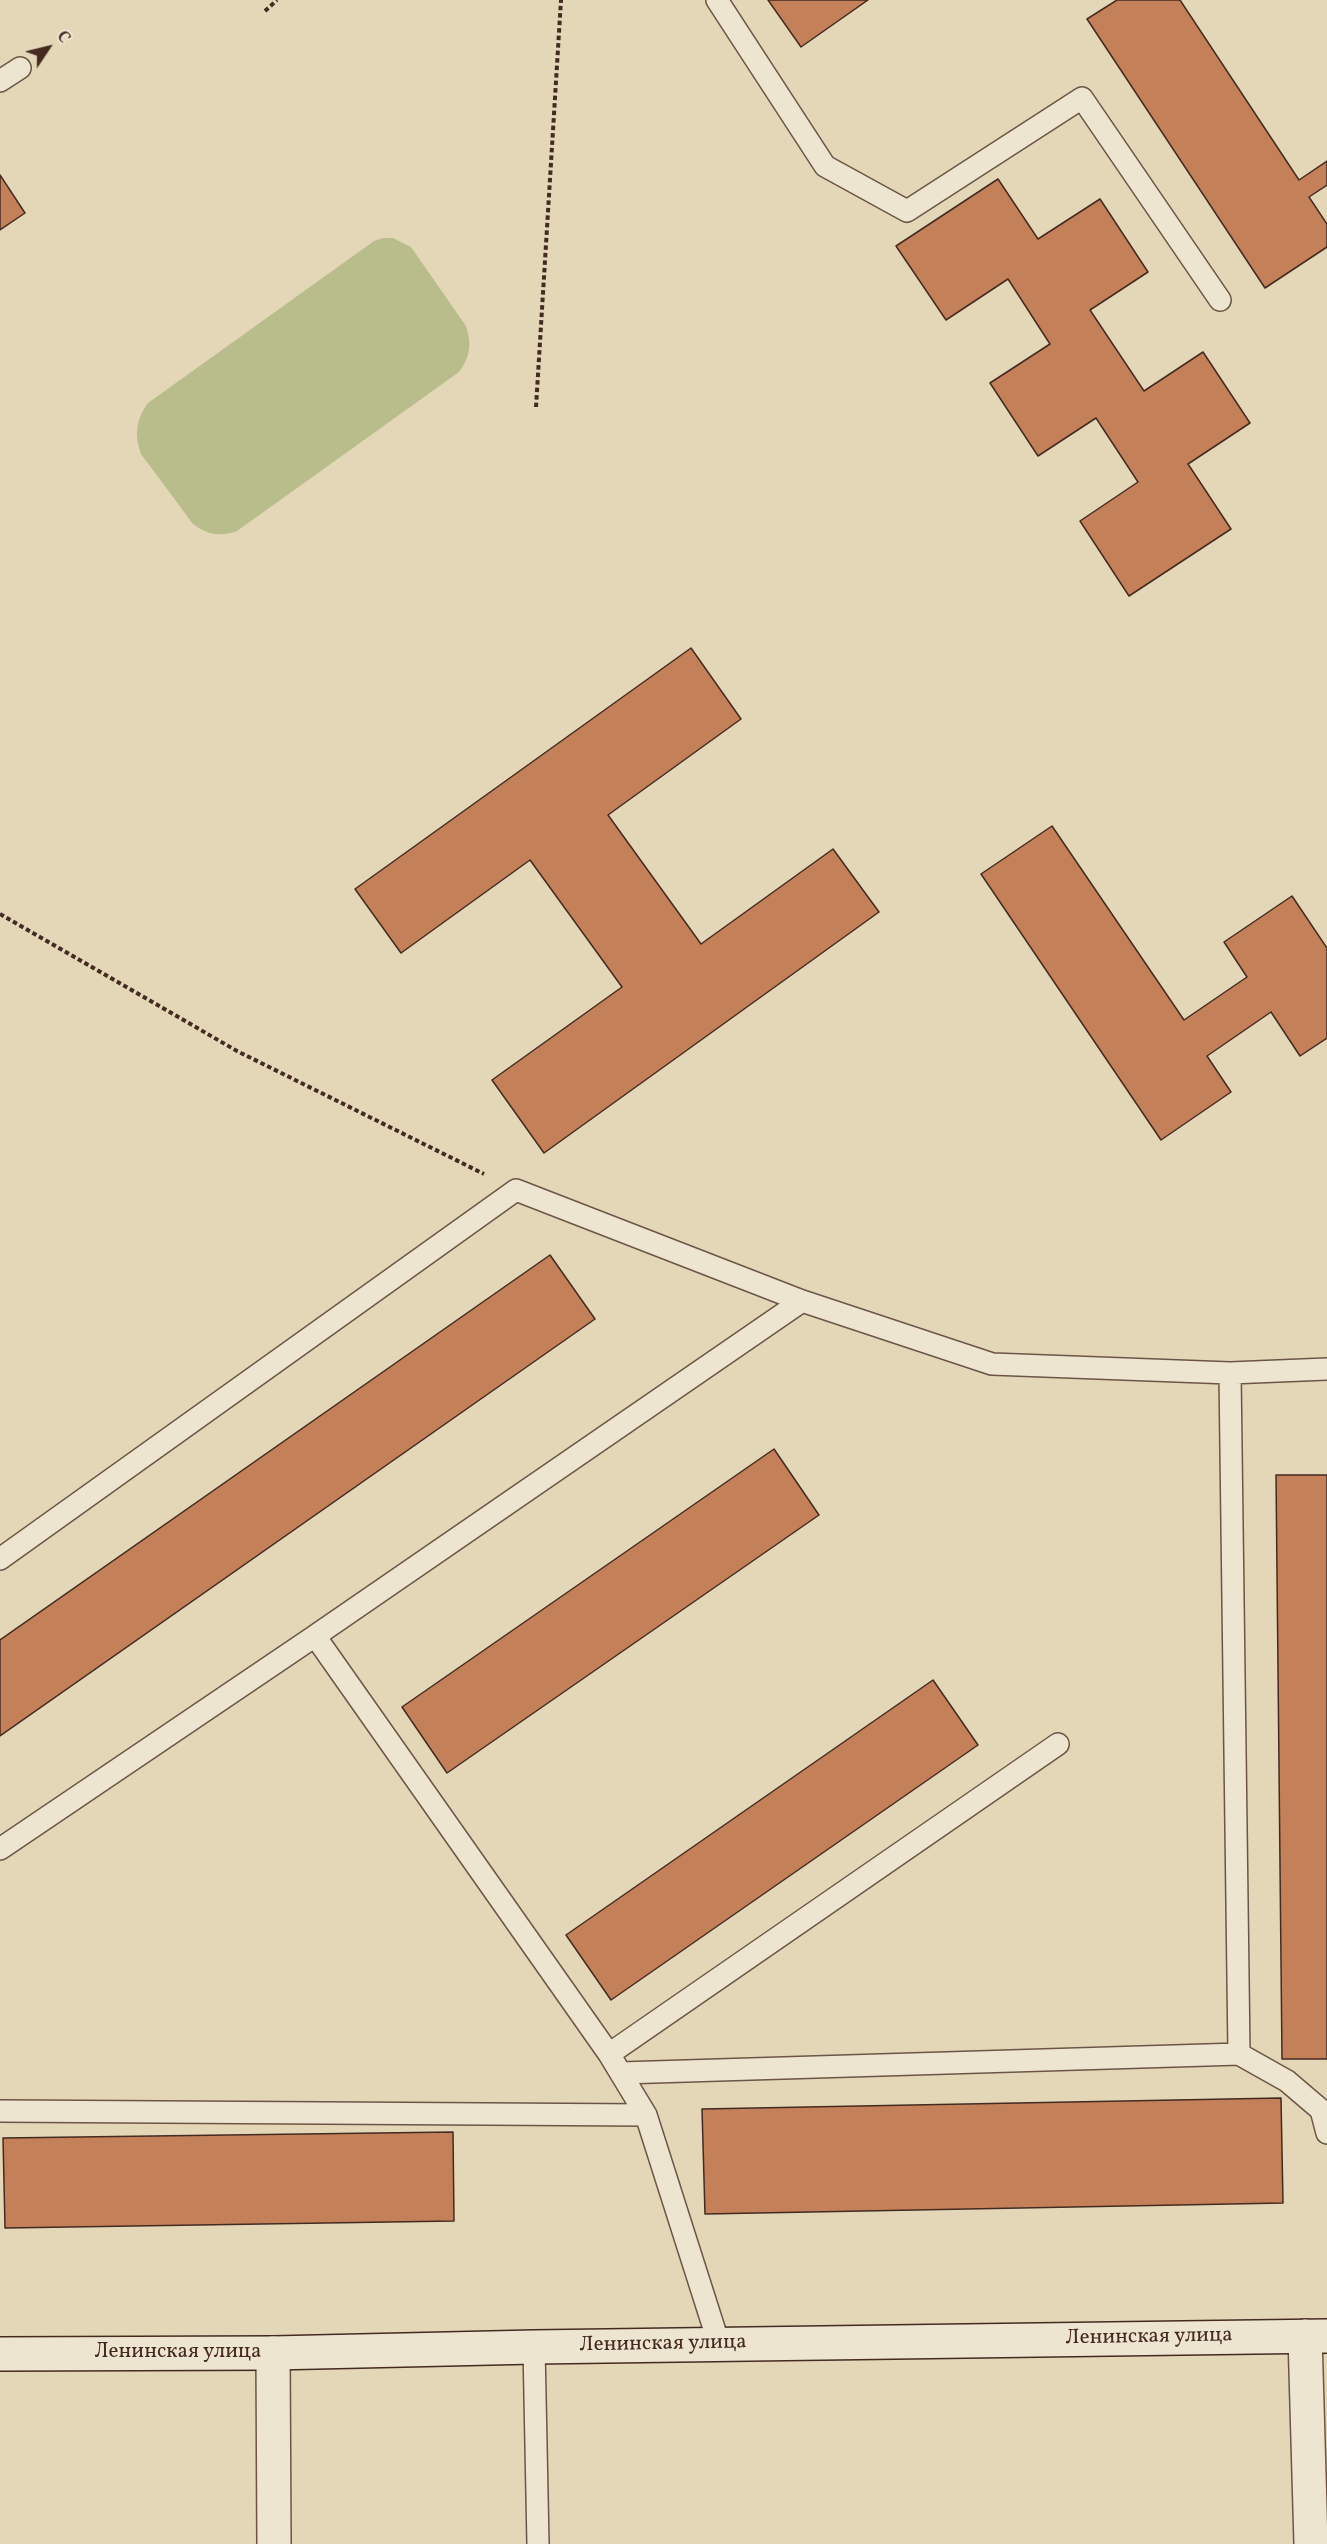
<!DOCTYPE html>
<html>
<head>
<meta charset="utf-8">
<style>
	body { margin:0 }
	#map { position:relative; width:1327px; height:2544px; overflow:hidden; background:#e3d7b7; font-family:Vollkorn,serif }
	canvas { display:block }
	.north { position:absolute; left:18px; top:18px; width:60px; height:60px; -webkit-text-stroke:4px #ede5d0; paint-order:stroke; rotate:55deg; font-size:16px; font-weight:700; line-height:24px; text-align:center; color:#442a21 }
	.north::after { content:''; display:block; margin:auto; width:21px; height:27px; background:#442a21; clip-path:polygon(50% 0,100% 100%,50% 72%,0 100%) }
</style>
</head>
<body>
<div id="map">
<canvas width="1327" height="2544"></canvas>
<div class="north">С</div>
</div>
<script>
const g = document.querySelector('canvas').getContext('2d');
g.lineJoin = 'round';
function paint(path, color) {
  g.fillStyle = color;
  g.fill(path, 'evenodd');
}
function trace(path, color, width, dash) {
  g.strokeStyle = color;
  g.lineWidth = width;
  g.lineCap = dash ? 'butt' : 'round';
  g.setLineDash(dash || []);
  g.stroke(path);
}
function write(font, color, halo, rows, align = 'center') {
  g.font = font + ' Vollkorn,serif';
  g.lineWidth = 4.5;
  g.setLineDash([]);
  g.textBaseline = 'middle';
  g.strokeStyle = halo;
  g.fillStyle = color;
  for (const [text, x, y, turn = 0] of rows) {
    g.save();
    g.translate(x, y);
    g.rotate((+turn || 0) * Math.PI / 180);
    g.textAlign = isNaN(turn) ? turn : align;
    if (halo) g.strokeText(text, 0, 0);
    g.fillText(text, 0, 0);
    g.restore();
  }
}
const green = new Path2D(`
	M383 238H393L411 247 466 326C472 344 470 357 459 372L237 531C220 537 208 535 193 524L141 454C134 434 136 420 148 403L374 241Z`);
const building = new Path2D(`
	M768 0H868L801 47Z
	M1117 0H1180L1299 180 1327 161V185L1309 197 1327 224V247L1265 288 1087 19Z
	M0 175 25 213 0 230Z
	M998 179 1038 239 1100 199 1148 272 1090 310 1144 391 1203 352 1250 423 1188 464 1231 529 1129 596 1080 521 1138 482 1096 418 1038 456 990 383 1050 344 1008 279 946 320 896 246Z
	M691 648 741 719 608 815 701 944 833 849 879 912 544 1153 492 1080 622 987 530 860 401 953 355 889Z
	M1052 826 1184 1020 1247 977 1224 942 1292 896 1327 948V1038L1300 1056 1271 1012 1207 1056 1231 1092 1161 1140 981 874Z
	M550 1255 595 1319 0 1736V1640Z
	M774 1449 819 1515 447 1773 402 1707Z
	M1276 1475H1327V2059H1282Z
	M933 1680 978 1745 611 2000 566 1935Z
	M1281 2098 1283 2203 705 2214 702 2109Z
	M453 2132 454 2221 5 2228 3 2138Z`);
const path = new Path2D(`
	M265 11 277 0
	M536 407 561 0
	M0 914 237 1051 484 1174`);
const lane = new Path2D(`
	M717 0 825 166 907 211 1082 98 1220 300
	M0 81 20 68
	M0 1559 516 1190 802 1301 992 1364 1230 1373 1327 1369
	M315 1636 802 1301
	M0 1849 315 1636 609 2054 646 2115 719 2344
	M609 2054 1058 1744
	M1239 2054 1287 2081 1321 2110 1327 2133
	M621 2073 1239 2054 1230 1373
	M0 2111 646 2115
	M534 2347 538 2544`);
const street = new Path2D(`
	M1305 2336 1311 2544
	M273 2353 274 2544`);
const secondary = new Path2D(`
	M0 2354 273 2353 534 2347 1327 2336`);
const streetNames = [
	["Ленинская улица",1149,2338,-1],
	["Ленинская улица",663,2345,-1],
	["Ленинская улица",178,2353]
];
paint(green, '#b9bd8b');
paint(building, '#c48159');
trace(building, '#442a21', 1.5);
trace(lane, '#6c5546', 24);
trace(street, '#6c5546', 36);
trace(secondary, '#442a21', 36);
trace(path, '#442a21', 4, [4.5, 3]);
trace(lane, '#ede5d0', 21);
trace(street, '#ede5d0', 33);
trace(secondary, '#ede5d0', 33);
write('21px', '#442a21', '#ede5d0', streetNames);
</script>
</body>
</html>
